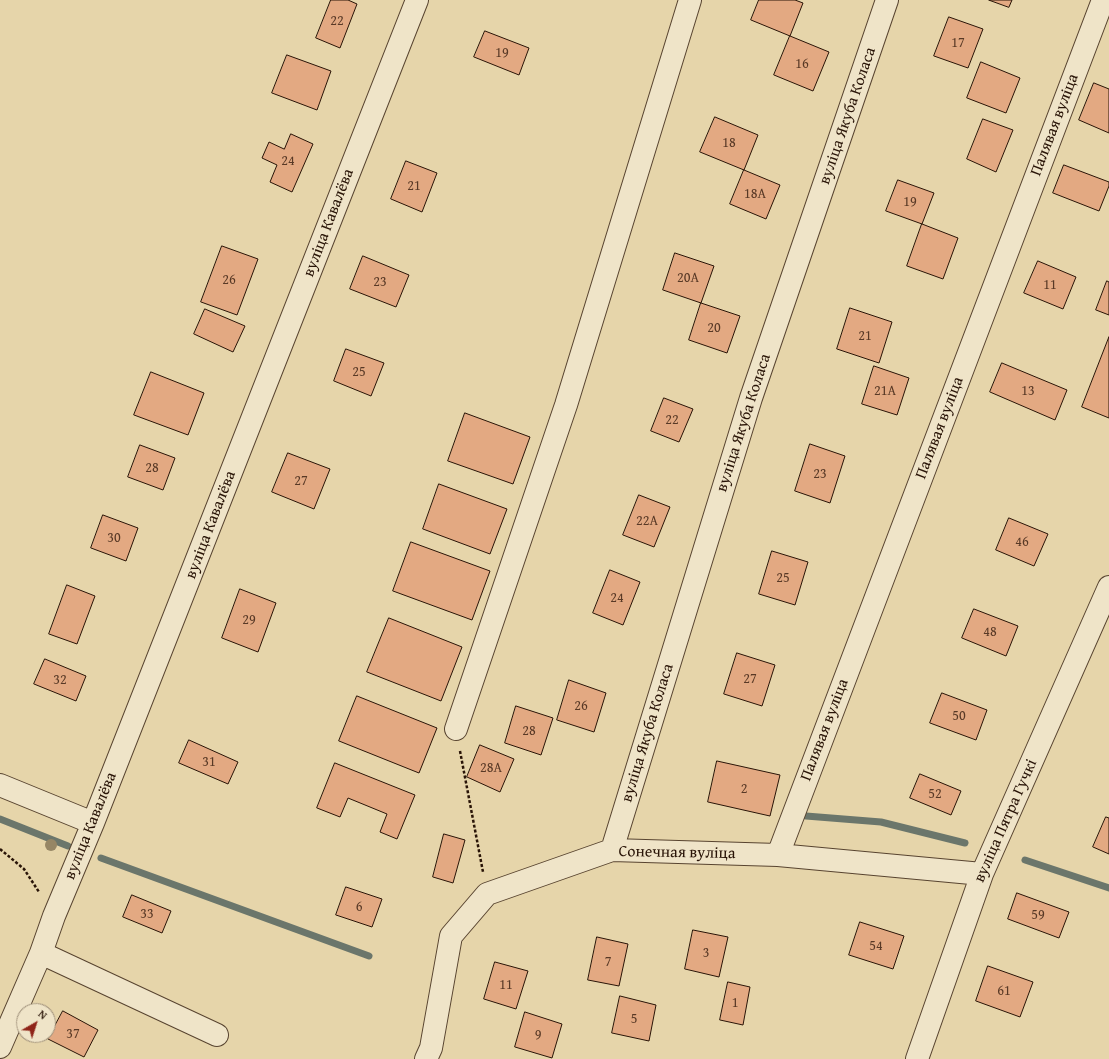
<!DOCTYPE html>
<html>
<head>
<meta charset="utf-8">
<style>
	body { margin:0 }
	#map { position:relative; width:1109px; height:1059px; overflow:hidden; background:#e6d5aa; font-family:"Gentium Book Plus",serif }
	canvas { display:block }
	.north { position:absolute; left:16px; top:1003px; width:40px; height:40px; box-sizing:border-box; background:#efe4c8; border:1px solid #a0917b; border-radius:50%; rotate:39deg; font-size:11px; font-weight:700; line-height:16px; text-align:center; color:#291407 }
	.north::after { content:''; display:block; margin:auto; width:14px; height:18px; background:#8f2418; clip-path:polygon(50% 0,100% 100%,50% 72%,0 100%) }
</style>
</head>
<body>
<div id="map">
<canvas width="1109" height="1059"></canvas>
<div class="north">N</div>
</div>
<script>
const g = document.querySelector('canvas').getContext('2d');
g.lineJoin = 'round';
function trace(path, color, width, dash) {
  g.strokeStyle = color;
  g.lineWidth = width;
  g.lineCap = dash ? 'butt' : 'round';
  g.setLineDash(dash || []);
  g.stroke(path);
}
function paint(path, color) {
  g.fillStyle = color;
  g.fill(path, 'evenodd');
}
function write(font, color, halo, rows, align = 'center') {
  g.font = font + ' "Gentium Book Plus",serif';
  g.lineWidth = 3;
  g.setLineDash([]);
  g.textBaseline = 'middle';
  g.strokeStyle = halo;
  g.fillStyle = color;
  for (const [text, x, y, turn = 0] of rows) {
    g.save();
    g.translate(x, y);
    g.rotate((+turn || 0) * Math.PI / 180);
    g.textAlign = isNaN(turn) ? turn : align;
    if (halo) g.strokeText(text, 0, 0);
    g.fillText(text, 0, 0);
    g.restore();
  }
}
const stream = new Path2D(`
	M806 816 881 822 965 843
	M0 819 68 846
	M101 858 369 956
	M1025 860 1109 888`);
const building = new Path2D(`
	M331 0H348L357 4 340 48 316 38Z
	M759 0H795L803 3 790 36 751 20Z
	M989 0H1012L1009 7Z
	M949 17 983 29 968 68 934 56Z
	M485 31 529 48 519 75 474 57Z
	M790 36 829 52 813 91 774 75Z
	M287 55 331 71 317 110 272 93Z
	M981 62 1020 78 1006 113 967 98Z
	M1094 83 1109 89V133L1079 120Z
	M715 117 758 135 744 170 700 152Z
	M983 119 1013 130 996 172 967 159Z
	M291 134 313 144 292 192 270 182 277 165 262 158 269 142 284 149Z
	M406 161 437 173 422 212 391 199Z
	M1064 165 1109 182V186L1099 211 1053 193Z
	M744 170 780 185 766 219 730 204Z
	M898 180 934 193 922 224 886 211Z
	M922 224 958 238 943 279 907 266Z
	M222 246 258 259 237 315 201 302Z
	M675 253 714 266 701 303 663 290Z
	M363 256 409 275 396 307 350 289Z
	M1038 261 1076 277 1063 309 1024 293Z
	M1107 281 1109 282V315L1096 310Z
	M701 303 740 316 727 353 689 340Z
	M850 308 892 322 879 363 837 349Z
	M205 309 245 326 233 352 194 334Z
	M1109 337V418L1082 407Z
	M346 349 384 363 371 396 334 381Z
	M1002 363 1067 390 1055 420 990 392Z
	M874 366 909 378 897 415 862 404Z
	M151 372 204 393 188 435 134 415Z
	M664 398 693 409 679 442 651 431Z
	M465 413 530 437 513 484 448 461Z
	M810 444 845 456 830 503 795 491Z
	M140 445 175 458 163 490 128 477Z
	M288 453 330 469 314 509 272 492Z
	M439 484 507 509 490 554 423 529Z
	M639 495 670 507 654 547 623 535Z
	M103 515 138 528 126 561 91 548Z
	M1009 518 1048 534 1034 566 996 550Z
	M411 542 490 571 472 620 393 591Z
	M772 551 808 562 795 605 759 594Z
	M610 570 640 582 623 625 593 613Z
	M67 585 95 596 77 644 49 634Z
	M240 589 276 603 258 652 222 638Z
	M974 609 1018 626 1006 656 962 638Z
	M389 618 462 647 441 701 367 672Z
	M737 653 775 665 762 706 724 694Z
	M45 659 86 676 76 701 34 684Z
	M569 680 606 693 594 732 557 720Z
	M942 693 987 710 976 740 930 723Z
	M357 696 437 728 419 773 339 741Z
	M516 706 553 718 541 755 505 743Z
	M189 740 238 762 228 784 179 763Z
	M480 745 514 759 500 792 467 777Z
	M717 761 780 775 770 816 708 802Z
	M335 763 415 795 397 839 380 832 387 814 348 798 340 817 317 808Z
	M920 774 961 791 951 815 910 798Z
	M1106 817 1109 818V854L1093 847Z
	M444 834 465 840 453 883 433 877Z
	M346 887 382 899 372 927 336 915Z
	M1017 893 1069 912 1059 938 1008 919Z
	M132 895 171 911 162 933 123 917Z
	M860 922 904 936 893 969 849 955Z
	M693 930 728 937 719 977 685 969Z
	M597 937 628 944 619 986 588 980Z
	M495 962 528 971 516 1009 484 999Z
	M988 966 1033 982 1020 1017 976 1001Z
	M728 982 750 987 743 1025 720 1020Z
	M620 996 656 1005 649 1041 612 1033Z
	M63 1011 98 1030 84 1057 48 1039Z
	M525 1012 562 1024 552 1058 515 1047Z`);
const path = new Path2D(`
	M460 751 483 872
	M0 849 24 869 39 892`);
const minor = new Path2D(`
	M456 729 566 405 690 0
	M0 785 93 823
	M612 850 751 398 887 0
	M778 855 1103 0
	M41 953 217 1035
	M0 1047 41 953 54 916 93 823 417 0
	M426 1059 431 1048 451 936 487 894 612 850 778 855 982 874
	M917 1059 982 874 1109 587`);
const trees = [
	[51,845]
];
const numberNames = [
	["22",337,21],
	["17",958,43],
	["19",502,53],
	["16",802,64],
	["18",729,143],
	["24",288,161],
	["21",414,186],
	["18А",755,194],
	["19",910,202],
	["20А",688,278],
	["26",229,280],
	["23",380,282],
	["11",1050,285],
	["20",714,328],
	["21",865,336],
	["25",359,372],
	["21А",885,391],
	["13",1028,391],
	["22",672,420],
	["28",152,468],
	["23",820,474],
	["27",301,481],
	["22А",647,521],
	["30",114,538],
	["46",1022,542],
	["25",783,578],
	["24",617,598],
	["29",249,620],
	["48",990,632],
	["27",750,679],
	["32",60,680],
	["26",581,706],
	["50",959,716],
	["28",529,731],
	["31",209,762],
	["28А",491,768],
	["2",744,789],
	["52",935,794],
	["6",359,907],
	["33",147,914],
	["59",1038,915],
	["54",876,946],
	["3",706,953],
	["7",608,962],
	["11",506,985],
	["61",1004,991],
	["1",735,1003],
	["5",634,1019],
	["37",73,1034],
	["9",538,1035]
];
const streetNames = [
	["вуліца Якуба Коласа",848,116,-71],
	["Палявая вуліца",1055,125,-69],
	["вуліца Кавалёва",329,223,-69],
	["вуліца Якуба Коласа",744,423,-72],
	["Палявая вуліца",940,428,-69],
	["вуліца Кавалёва",211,525,-69],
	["Палявая вуліца",825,730,-69],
	["вуліца Якуба Коласа",648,733,-73],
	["вуліца Пятра Гучкі",1006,821,-66],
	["вуліца Кавалёва",91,826,-68],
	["Сонечная вуліца",677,853,1]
];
trace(stream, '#6b766b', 7);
paint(building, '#e3a982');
trace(building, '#291407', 1);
trace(minor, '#584430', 24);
trace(path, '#291407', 2.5, [3, 2]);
trace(minor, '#efe4c8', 22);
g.fillStyle = '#968665';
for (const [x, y] of trees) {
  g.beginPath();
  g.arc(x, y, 6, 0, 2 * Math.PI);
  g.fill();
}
write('14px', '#583926', null, numberNames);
write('16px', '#291407', '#efe4c8', streetNames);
</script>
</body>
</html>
